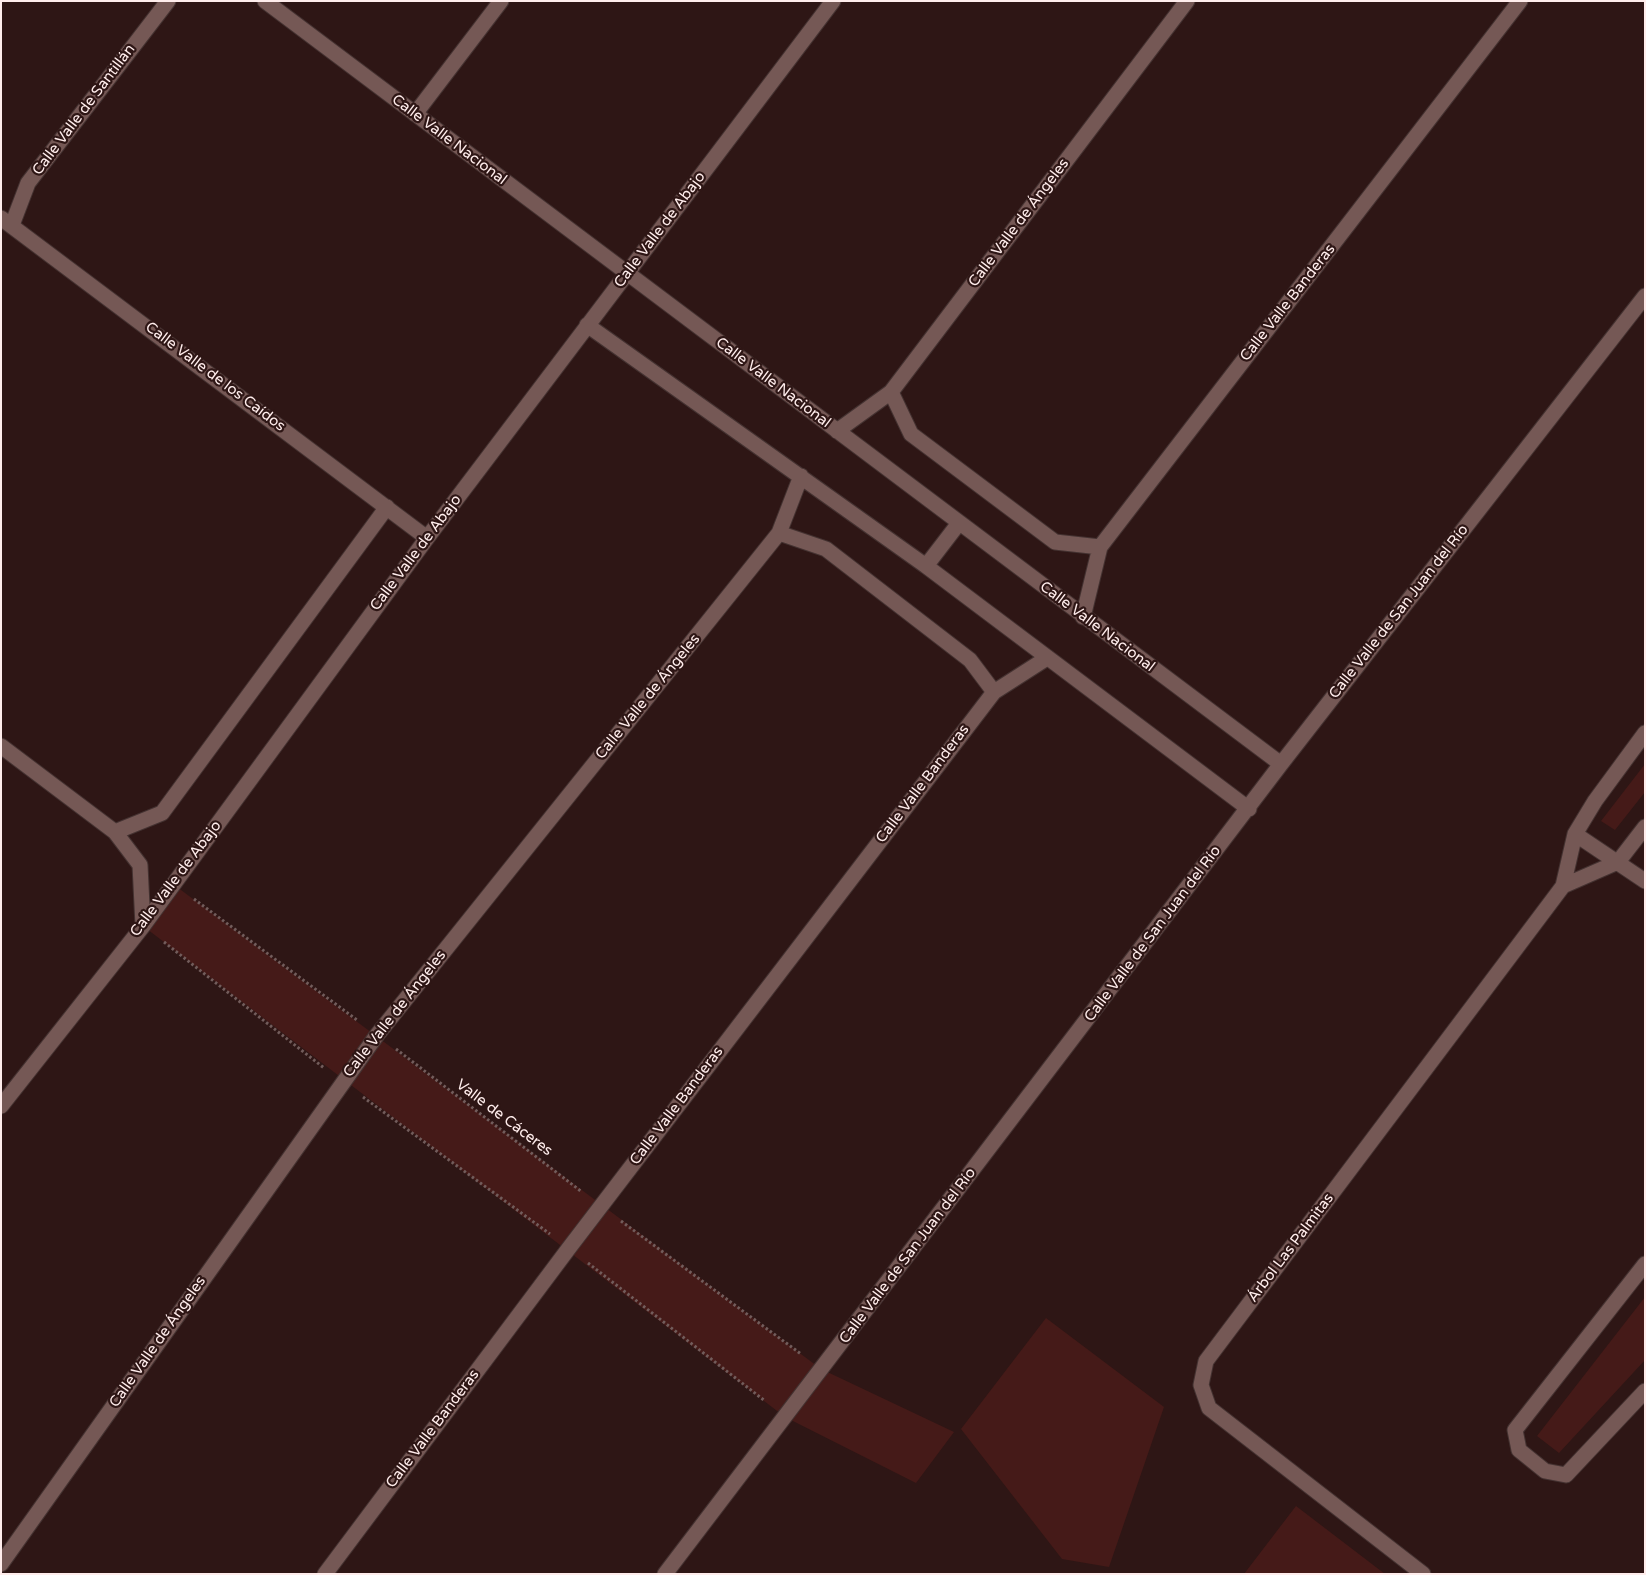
<!DOCTYPE html>
<html>
<head>
<meta charset="utf-8">
<style>
	body { margin:0 }
	#map { position:relative; width:1646px; height:1575px; overflow:hidden; background:#2e1615; font-family:"Varela Round",sans-serif }
	canvas { display:block }
	.frame { position:absolute; inset:0; border:2px solid #ffedec; pointer-events:none }
</style>
</head>
<body>
<div id="map">
<canvas width="1646" height="1575"></canvas>
<div class="frame"></div>
</div>
<script>
const g = document.querySelector('canvas').getContext('2d');
g.lineJoin = 'round';
function paint(path, color) {
  g.fillStyle = color;
  g.fill(path, 'evenodd');
}
function trace(path, color, width, dash) {
  g.strokeStyle = color;
  g.lineWidth = width;
  g.lineCap = dash ? 'butt' : 'round';
  g.setLineDash(dash || []);
  g.stroke(path);
}
function write(font, color, halo, rows, align = 'center') {
  g.font = font + ' "Varela Round",sans-serif';
  g.lineWidth = 4.5;
  g.setLineDash([]);
  g.textBaseline = 'middle';
  g.strokeStyle = halo;
  g.fillStyle = color;
  for (const [text, x, y, turn = 0] of rows) {
    g.save();
    g.translate(x, y);
    g.rotate((+turn || 0) * Math.PI / 180);
    g.textAlign = isNaN(turn) ? turn : align;
    if (halo) g.strokeText(text, 0, 0);
    g.fillText(text, 0, 0);
    g.restore();
  }
}
const green = new Path2D(`
	M1645 764V792L1615 830 1601 821Z
	M173 884 821 1369 954 1432 916 1483 785 1417 143 926Z
	M1645 1297V1360L1559 1453 1537 1436Z
	M1046 1318 1164 1407 1109 1567 1062 1559 961 1429Z
	M1296 1506 1385 1574H1244Z`);
const path = new Path2D(`
	M194 899 357 1020
	M164 942 324 1068
	M396 1049 582 1192
	M363 1097 550 1234
	M621 1221 801 1354
	M588 1263 765 1401`);
const minor = new Path2D(`
	M265 1 1281 764
	M415 114 501 1
	M1 218 427 538
	M12 225 28 183 168 1
	M587 325 926 566 1249 809
	M891 392 911 434 1055 542 1100 547
	M837 431 891 392 1187 1
	M779 533 826 549 970 660 994 692
	M926 566 959 523
	M1083 617 1100 547 1520 1
	M1 746 115 832 140 865 143 926
	M115 832 162 813 387 507
	M1575 834 1645 881
	M1563 886 1618 862 1645 827
	M1 1106 143 926 427 538 833 1
	M1645 1264 1515 1430 1519 1450 1545 1471 1566 1475 1645 1391
	M1 1564 377 1035 779 533 801 476
	M325 1574 569 1248 994 692 1047 658
	M665 1574 1281 764 1645 296
	M1423 1574 1209 1408 1201 1385 1206 1361 1563 886 1575 834 1595 801 1645 733`);
const streetNames = [
	["Calle Valle de Santillán",84,110,-53],
	["Calle Valle Nacional",449,140,37],
	["Calle Valle de Ángeles",1019,223,-53],
	["Calle Valle de Abajo",660,230,-53],
	["Calle Valle Banderas",1288,303,-52],
	["Calle Valle de los Caídos",215,377,37],
	["Calle Valle Nacional",773,383,37],
	["Calle Valle de Abajo",416,553,-53],
	["Calle Valle de San Juan del Río",1399,612,-52],
	["Calle Valle Nacional",1097,627,37],
	["Calle Valle de Ángeles",648,697,-51],
	["Calle Valle Banderas",923,784,-53],
	["Calle Valle de Abajo",176,879,-53],
	["Calle Valle de San Juan del Río",1153,934,-53],
	["Calle Valle de Ángeles",395,1014,-52],
	["Calle Valle Banderas",677,1106,-53],
	["Valle de Cáceres",504,1118,37],
	["Árbol Las Palmitas",1291,1248,-53],
	["Calle Valle de San Juan del Río",908,1256,-53],
	["Calle Valle de Ángeles",158,1342,-55],
	["Calle Valle Banderas",433,1429,-53]
];
paint(green, '#451a18');
trace(minor, '#443231', 17);
trace(path, '#725c5b', 3, [2.5, 2.5]);
trace(minor, '#755855', 15);
write('15px', '#ffedec', '#2e1615', streetNames);
</script>
</body>
</html>
